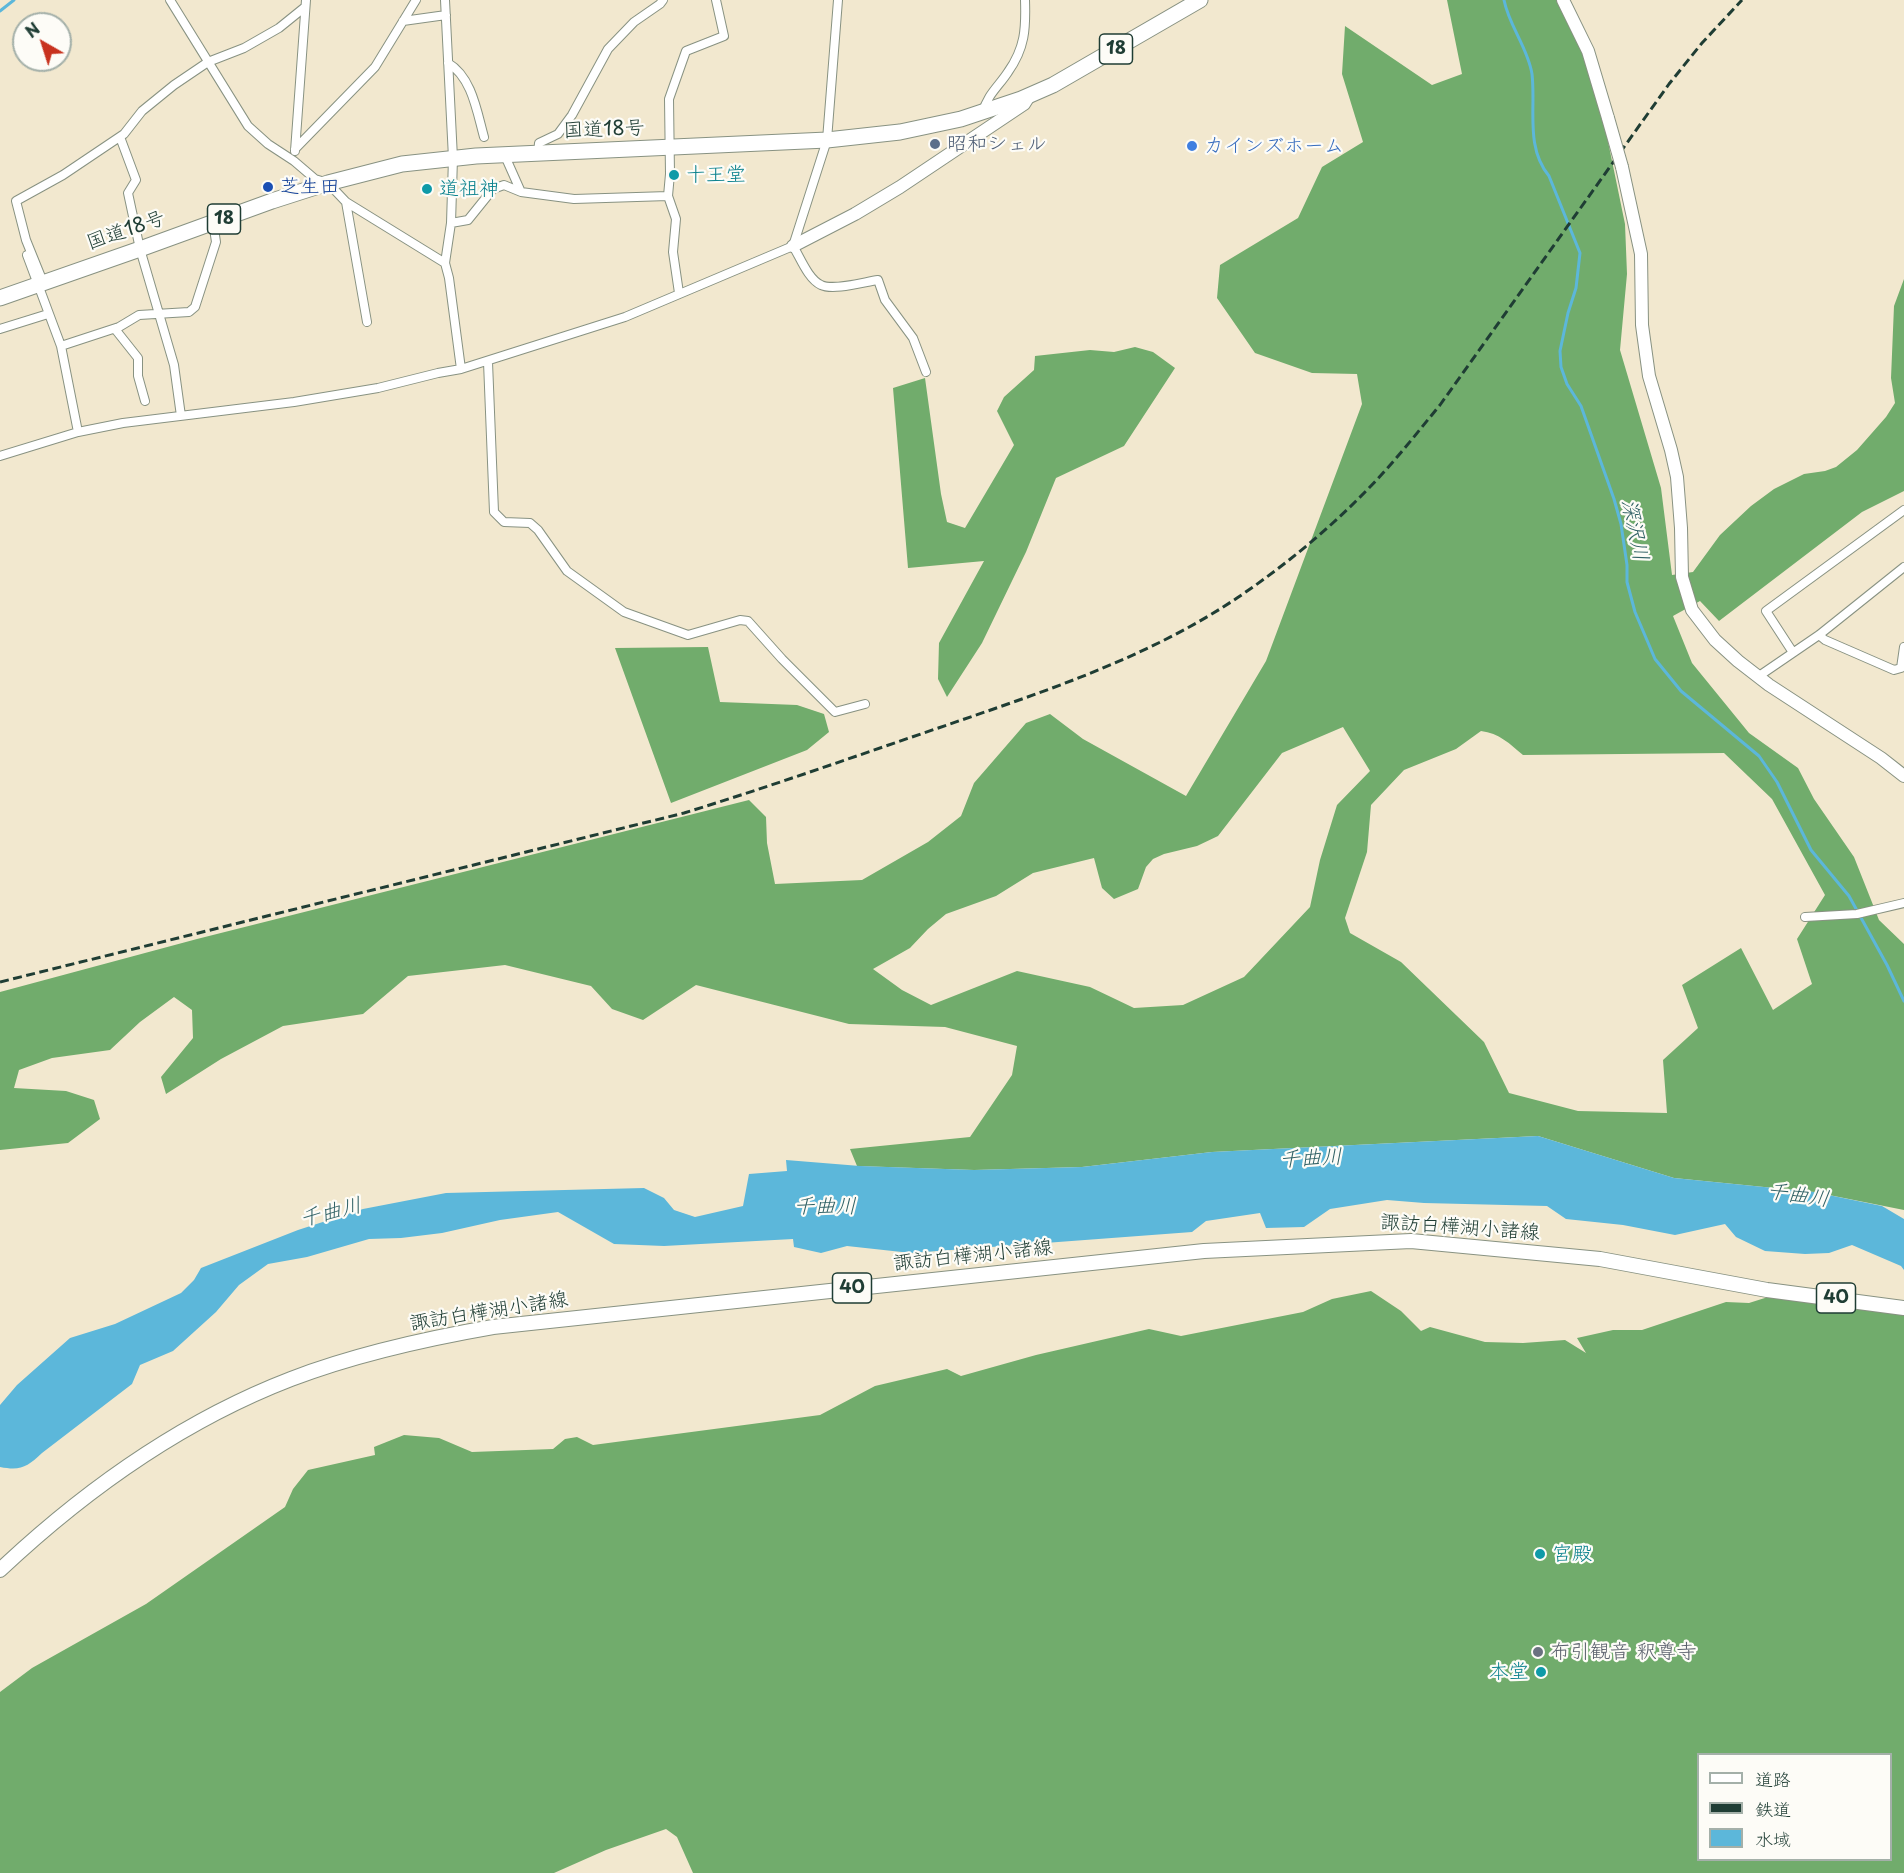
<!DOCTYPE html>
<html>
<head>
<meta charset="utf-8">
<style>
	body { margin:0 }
	#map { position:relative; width:1904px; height:1873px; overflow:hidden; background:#f2e8cf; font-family:"Playpen Sans","Klee One",sans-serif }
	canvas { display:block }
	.legend { position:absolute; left:1697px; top:1753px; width:195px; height:108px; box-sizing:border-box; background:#fdfcf7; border:2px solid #a4b0a9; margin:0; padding:8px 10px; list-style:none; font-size:18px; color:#1f3d34 }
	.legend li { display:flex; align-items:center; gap:12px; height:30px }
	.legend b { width:30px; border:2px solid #a4b0a9 }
	.north { position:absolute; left:12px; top:12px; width:60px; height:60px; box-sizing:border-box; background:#fdfcf7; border:2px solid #a4b0a9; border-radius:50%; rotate:321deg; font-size:16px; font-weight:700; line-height:24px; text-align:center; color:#1f3d34 }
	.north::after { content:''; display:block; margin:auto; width:21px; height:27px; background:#c8321e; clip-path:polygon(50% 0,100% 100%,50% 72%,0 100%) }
</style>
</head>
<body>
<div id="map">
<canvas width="1904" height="1873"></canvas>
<ul class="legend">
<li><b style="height:8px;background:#fff"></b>道路</li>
<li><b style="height:8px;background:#1f3d34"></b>鉄道</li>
<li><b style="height:16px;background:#5cb7da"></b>水域</li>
</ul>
<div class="north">N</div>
</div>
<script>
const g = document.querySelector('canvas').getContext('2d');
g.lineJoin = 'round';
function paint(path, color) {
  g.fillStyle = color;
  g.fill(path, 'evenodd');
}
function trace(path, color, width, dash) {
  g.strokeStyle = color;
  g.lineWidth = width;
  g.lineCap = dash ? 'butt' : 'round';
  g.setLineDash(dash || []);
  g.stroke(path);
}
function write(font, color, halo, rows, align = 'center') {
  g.font = font + ' "Playpen Sans","Klee One",sans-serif';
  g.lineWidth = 4.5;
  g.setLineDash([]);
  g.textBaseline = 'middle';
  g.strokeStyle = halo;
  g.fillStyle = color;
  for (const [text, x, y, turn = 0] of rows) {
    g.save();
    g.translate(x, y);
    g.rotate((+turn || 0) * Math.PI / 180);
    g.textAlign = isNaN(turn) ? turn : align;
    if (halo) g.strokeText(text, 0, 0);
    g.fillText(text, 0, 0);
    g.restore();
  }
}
const forest = new Path2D(`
	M1447 0H1557L1583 53 1604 122 1625 224 1627 274 1620 350 1661 488 1672 575 1693 572 1720 535 1751 506 1774 489 1804 474 1825 471 1836 467 1857 450 1886 417 1895 403 1891 378 1894 306 1904 279V491L1862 512 1719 621 1700 601 1673 616 1692 663 1749 733 1798 768 1814 799 1854 857 1879 920 1904 944V1210L1814 1192 1674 1178 1538 1136 1212 1152 1082 1167 974 1170 857 1166 850 1149 970 1137 1012 1075 1017 1046 945 1027 849 1024 696 985 643 1020 612 1009 591 986 505 965 408 976 363 1014 283 1026 221 1059 166 1094 161 1077 193 1038 192 1010 174 997 140 1022 110 1050 52 1058 19 1070 14 1088 66 1091 94 1100 100 1119 68 1143 0 1150V992L197 939 749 800 766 817 767 843 775 884 862 880 928 842 961 816 974 783 1026 723 1050 714 1083 739 1186 796 1266 661 1362 404 1357 374 1312 373 1255 353 1217 298 1220 265 1298 218 1322 167 1363 142 1342 74 1345 26 1432 85 1462 74ZM1343 727 1370 771 1337 805 1320 860 1310 907 1244 977 1183 1005 1134 1008 1090 987 1017 971 931 1005 902 990 873 969 910 948 928 929 946 914 996 896 1033 873 1094 858 1102 888 1114 899 1138 889 1146 867 1153 859 1164 854 1197 846 1218 836 1282 753ZM1481 731C1499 733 1510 744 1523 755L1724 753 1772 799 1825 895 1797 939 1812 984 1773 1010 1741 948 1682 985 1698 1028 1663 1060 1667 1113 1578 1111 1509 1093 1484 1042 1401 962 1350 933 1345 918 1367 852 1371 805 1404 770 1456 749Z
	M1135 347 1153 352 1175 368 1124 446 1056 478 1026 552 982 643 947 697 938 679 939 643 984 561 908 568 893 388 925 378 941 494 947 522 965 528 1014 445 997 411 1004 397 1034 370 1035 356 1090 350 1114 352Z
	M708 647 720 702 797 705 824 714 829 732 807 750 671 803 615 648Z
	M1371 1291 1401 1311 1421 1331 1430 1327 1485 1342 1523 1343 1565 1340 1586 1353 1577 1338 1613 1330H1642L1726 1302 1749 1303 1768 1297 1824 1300 1904 1314V1873H693L677 1837 666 1829 606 1850 554 1873H0V1692L32 1668 146 1604 285 1507 293 1489 308 1470 375 1455 374 1447 404 1435 439 1438 472 1452 553 1449 565 1439 577 1437 593 1445 820 1415 875 1386 947 1369 961 1376 1036 1355 1149 1329 1181 1336 1303 1312 1332 1299ZM1698 1754H1890V1860H1698Z`);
const water = new Path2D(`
	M1538 1136 1674 1178 1814 1192 1882 1206 1904 1219V1270L1901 1266 1852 1245 1829 1253 1805 1254 1765 1251 1736 1237 1725 1224 1675 1235 1623 1225 1566 1219 1547 1206 1424 1203 1387 1200 1330 1209 1304 1227 1266 1228 1260 1213 1206 1221 1192 1232 911 1253 847 1246 821 1253 794 1247 793 1239 664 1246 614 1244 558 1212 500 1220 442 1233 401 1238 369 1239 307 1257 268 1264 239 1285 216 1312 173 1351 140 1365 132 1384 42 1453C27 1467 21 1471 0 1467V1405L17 1385 70 1338 115 1324 181 1293 194 1280 201 1268 298 1230 363 1209 446 1193 644 1188 664 1198 674 1210 695 1217 743 1206 749 1174 787 1171 786 1160 860 1166 974 1170 1082 1167 1212 1152Z`);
const stream = new Path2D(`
	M1504 0C1509 26 1528 48 1532 74 1536 108 1525 147 1549 176L1580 253 1576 288 1568 313 1560 351 1561 367 1567 384 1581 406 1614 499 1621 524 1627 565V582L1635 612 1655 659 1681 691 1759 756 1777 782 1811 850 1849 896 1887 965 1904 1001
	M0 11 14 0`);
const street = new Path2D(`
	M170 0 248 126 268 144 294 161 315 179 328 183 346 202 445 263
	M445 0 453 158 451 223 445 263 449 278 461 369
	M403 21 446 15
	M448 63C472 77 477 112 484 137
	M983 112C987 95 999 86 1008 72 1025 48 1026 29 1025 0
	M120 137 136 180 128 193 140 249 174 365 181 416
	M295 149 375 67 416 0
	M295 151 306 0
	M538 154 539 143 558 134 572 115 608 49 634 22 660 4 663 0
	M505 156 521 192 574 199 668 196
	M346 202 367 322
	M451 223 468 220 493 189 504 185 521 192
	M793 246C800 257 808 279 821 285 833 291 864 282 878 280L885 300 913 338 926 372
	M27 255 61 346 78 432
	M43 282 26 240 16 201 63 175 124 134 142 111 174 85 208 62 244 48 279 28 305 7
	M679 293 673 252 676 219 668 196 670 174 669 99 686 51 724 36 716 0
	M0 329 48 314
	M115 329 138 358V376L145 401
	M61 346 119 327 139 315 189 312 195 307 216 242 213 222
	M488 362 494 512 504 522 530 523 538 530 567 571 624 612 688 635 740 620 748 621 782 659 835 712 865 704
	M0 456 78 432 123 423 294 402 378 388 438 373 461 369 625 317 793 246 827 140 838 0
	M1819 635 1825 640 1894 670 1901 668 1904 647
	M1792 651 1766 611 1904 510
	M1759 676 1819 635 1904 567
	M1805 917 1857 914 1904 903`);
const secondary = new Path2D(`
	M1563 0 1588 51 1608 118
	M1622 167 1641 254 1642 325 1649 376 1671 450 1677 477 1681 528 1682 577 1692 610 1715 640 1738 661 1769 685 1881 758 1904 776
	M793 246 855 214 900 187 1024 104 1029 96`);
const primary = new Path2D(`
	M0 1570C85 1490 182 1421 291 1379 356 1354 424 1339 493 1327L1204 1251 1411 1241 1600 1259 1767 1290 1904 1308`);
const highway = new Path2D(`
	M0 298 140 249 272 201 328 183 402 164 476 156 827 140 900 132 961 119 1021 99 1053 85 1200 0`);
const rail = new Path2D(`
	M0 982 684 813C772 786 859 755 947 725 1046 691 1149 657 1237 598 1283 567 1327 531 1366 491 1393 464 1416 434 1440 405L1669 84 1702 43 1742 0`);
const secondaryBridge = new Path2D(`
	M1608 118 1622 167`);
const markers = [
	[935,144,6,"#5c6f8a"],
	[1192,146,6,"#3f7fe0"],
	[674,175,6,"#0f9aa8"],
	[268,187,6,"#1a4fb4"],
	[427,189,6,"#0f9aa8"],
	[1540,1554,6,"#0f9aa8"],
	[1538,1652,6,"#6b7280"],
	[1541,1672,6,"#0f9aa8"]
];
const shields = [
	[1116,49,33],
	[224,219,33],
	[852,1288,39],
	[1836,1298,39]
];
const shieldNames = [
	["18",1116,49],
	["18",224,219],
	["40",852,1288],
	["40",1836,1298]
];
const streetNames = [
	["国道18号",604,130,-2],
	["国道18号",126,231,-19],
	["諏訪白樺湖小諸線",1460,1228,4],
	["諏訪白樺湖小諸線",973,1256,-6],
	["諏訪白樺湖小諸線",489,1312,-9]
];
const serviceNames = [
	["昭和シェル",947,144]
];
const shopNames = [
	["カインズホーム",1204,146]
];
const cultureNames = [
	["十王堂",686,175],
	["道祖神",439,189],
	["宮殿",1552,1554],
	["本堂",1529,1672,"right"]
];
const transitNames = [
	["芝生田",280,187]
];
const worshipNames = [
	["布引観音 釈尊寺",1550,1652]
];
const waterNames = [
	["深沢川",1634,530,78],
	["千曲川",1311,1159,-3],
	["千曲川",1798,1196,8],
	["千曲川",825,1207],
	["千曲川",331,1213,-14]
];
paint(forest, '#71ac6c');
paint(water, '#5cb7da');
trace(stream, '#5cb7da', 3);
trace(street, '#889282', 10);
trace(secondary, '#889282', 14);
trace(primary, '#889282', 16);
trace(highway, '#889282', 17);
trace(street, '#fff', 8);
trace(secondary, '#fff', 12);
trace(primary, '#fff', 14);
trace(highway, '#fff', 15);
trace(rail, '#1f3d34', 3, [9, 4.5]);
trace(secondaryBridge, '#889282', 14, []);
trace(secondaryBridge, '#fff', 12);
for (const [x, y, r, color] of markers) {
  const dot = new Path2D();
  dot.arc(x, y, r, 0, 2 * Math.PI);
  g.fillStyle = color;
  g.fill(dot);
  trace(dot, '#fdfcf7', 2);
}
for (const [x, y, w] of shields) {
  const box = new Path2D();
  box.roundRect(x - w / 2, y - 15, w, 30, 4.5);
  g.fillStyle = '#fdfcf7';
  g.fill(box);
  trace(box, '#1f3d34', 1.5);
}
write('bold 18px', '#1f3d34', null, shieldNames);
write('20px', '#1f3d34', '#fdfcf7', streetNames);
write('20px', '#4e5e75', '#fdfcf7', serviceNames, 'left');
write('20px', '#366cbe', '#fdfcf7', shopNames, 'left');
write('20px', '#0d838f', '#fdfcf7', cultureNames, 'left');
write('20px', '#164399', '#fdfcf7', transitNames, 'left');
write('20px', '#5b616d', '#fdfcf7', worshipNames, 'left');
write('italic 21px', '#316266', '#fdfcf7', waterNames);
</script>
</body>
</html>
